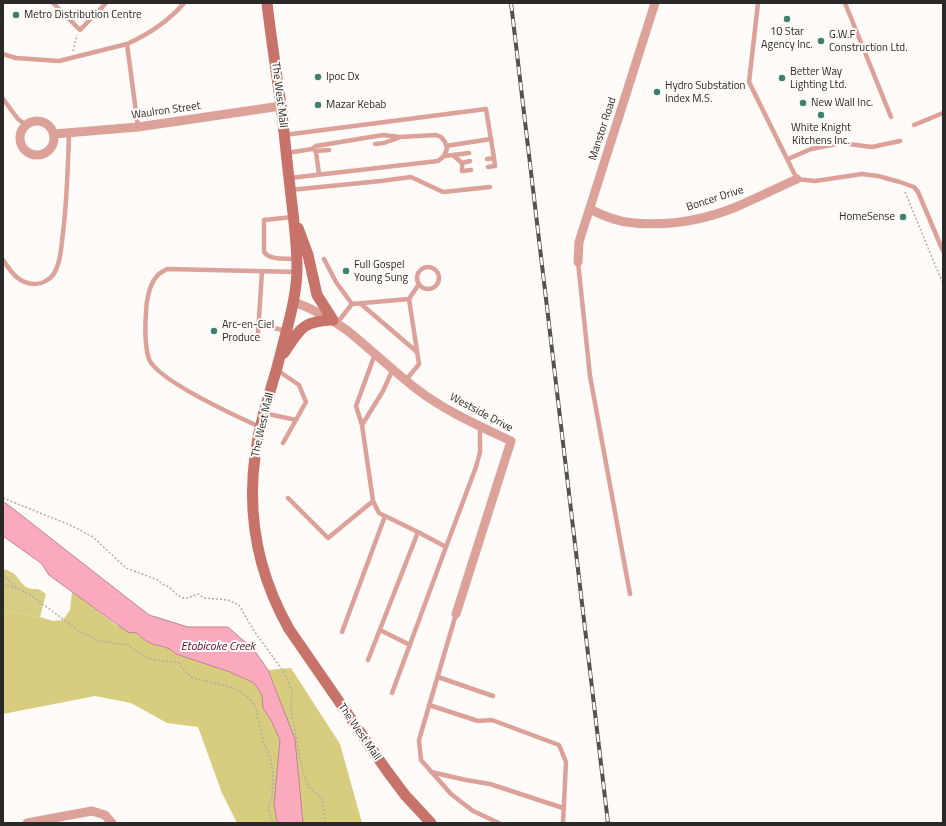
<!DOCTYPE html>
<html>
<head>
<meta charset="utf-8">
<style>
	body { margin:0 }
	#map { position:relative; width:946px; height:826px; overflow:hidden; background:#fefbf8; font-family:"Titillium Web",sans-serif }
	canvas { display:block }
	.frame { position:absolute; inset:0; border:4px solid #2b2927; pointer-events:none }
</style>
</head>
<body>
<div id="map">
<canvas width="946" height="826"></canvas>
<div class="frame"></div>
</div>
<script>
const g = document.querySelector('canvas').getContext('2d');
g.lineJoin = 'round';
function paint(path, color) {
  g.fillStyle = color;
  g.fill(path, 'evenodd');
}
function trace(path, color, width, dash) {
  g.strokeStyle = color;
  g.lineWidth = width;
  g.lineCap = dash ? 'butt' : 'round';
  g.setLineDash(dash || []);
  g.stroke(path);
}
function write(font, color, halo, rows, align = 'center') {
  g.font = font + ' "Titillium Web",sans-serif';
  g.lineWidth = 4;
  g.setLineDash([]);
  g.textBaseline = 'middle';
  g.strokeStyle = halo;
  g.fillStyle = color;
  for (const [text, x, y, turn = 0] of rows) {
    g.save();
    g.translate(x, y);
    g.rotate((+turn || 0) * Math.PI / 180);
    g.textAlign = isNaN(turn) ? turn : align;
    if (halo) g.strokeText(text, 0, 0);
    g.fillText(text, 0, 0);
    g.restore();
  }
}
const green = new Path2D(`
	M3 569C20 573 17 582 28 588 31 589 35 589 38 589 41 590 43 592 46 594L40 617 3 611Z`);
const forest = new Path2D(`
	M72 591 116 625 138 633 148 642 170 648 176 654 230 672 254 683 262 695 263 708 271 720 280 740 274 804 277 823H237L222 793 198 727 167 723 131 703 95 696 3 714V611L40 617 53 621 63 620 70 610Z
	M291 668 340 744 362 823H303L278 696 268 670Z`);
const water = new Path2D(`
	M3 502 7 504 149 615 188 627H228L254 650 268 670 295 739 303 823H277L274 804 280 740 271 720 263 708 262 695 254 683 230 672 176 654C166 644 159 648 148 642 140 638 139 630 129 633L49 575 41 563 3 536Z`);
const path = new Path2D(`
	M73 51 77 35
	M905 192 943 284
	M3 498 70 525 93 537 126 568 158 580 162 584 169 587 175 593 182 598H188L198 594 204 598 228 600 239 605 254 631 284 672 292 692 291 711 303 772 309 787 322 798 325 823
	M3 575 16 587
	M3 585 17 588 32 596 79 631 99 641 128 645 147 658 162 661 178 662 190 677 234 688 247 696 256 708 263 741 271 759 273 775 272 798 268 808 273 823`);
const service = new Path2D(`
	M53 3 80 30 106 3
	M758 3 749 82 797 179 815 181 862 174 878 176 900 182 914 187 918 192 943 251
	M845 3 891 117
	M127 44C149 34 168 22 184 3
	M3 54 16 58 59 61 127 44 138 127
	M3 99 18 119 26 125
	M914 125 943 113
	M284 135 486 109 494 158 487 159
	M375 144 384 143 398 138
	M446 146 491 139
	M315 151 329 150
	M316 152 319 174
	M287 153 312 149 316 146 383 135 400 137 436 135 441 137 445 142 447 149 444 156 438 161 290 178
	M453 155 469 153
	M444 156 453 155 462 163 470 161
	M788 159 811 149 841 143 872 147 900 141
	M462 163V171L471 170
	M488 167 495 166 494 158
	M290 190 381 181 411 177 443 192 490 187
	M293 217 264 220V252C271 261 286 258 296 259
	M324 259 336 282 352 304
	M3 260C11 272 19 284 35 284 42 284 49 280 53 275 61 263 61 247 63 233 67 200 68 167 69 133
	M578 262 590 376 630 594
	M417 278a11 11 0 1 1 22 0a11 11 0 1 1-22 0Z
	M361 304 417 352
	M337 323 352 304 409 299
	M259 324 286 331
	M258 333 262 271
	M375 354 356 406 362 425 383 391 393 369
	M277 370 299 385 306 402 283 443
	M406 380 419 364 409 299 419 284
	M264 413 296 420
	M260 427C238 417 157 380 149 359 145 347 145 327 146 313 146 302 149 285 157 276 159 273 164 271 167 269L297 272
	M288 498 328 538 373 501 362 425
	M446 547 476 467 480 452V427
	M456 614 419 740 421 760 451 794 473 811 499 823
	M380 630 410 645
	M342 632 385 516
	M368 660 418 532 379 513 373 501
	M438 677 493 696
	M392 693 446 547 418 532
	M429 705 478 721 492 720 559 745 566 762 563 823
	M431 772 466 780 490 784 563 808`);
const minor = new Path2D(`
	M20 138a17 17 0 1 1 34 0a17 17 0 1 1-34 0Z
	M54 134 138 127 281 106
	M590 209C603 216 619 222 634 223 668 226 704 220 736 207 757 198 777 188 797 179
	M578 262 579 242 655 3
	M294 302C314 309 331 319 348 331 370 349 391 369 414 387 443 410 477 425 511 441L456 614
	M27 823 92 811 105 815 112 823`);
const secondary = new Path2D(`
	M267 3C271 37 276 71 281 105 284 129 286 154 289 178 292 208 297 238 297 268 297 287 293 306 288 325 281 354 273 383 264 412 243 488 250 560 289 629L387 771 405 795 431 823
	M298 228 308 255 317 295 333 320
	M284 353C300 329 302 321 333 320`);
const rail = new Path2D(`
	M511 3 608 823`);
const markers = [
	[16,15,4,"#40806f"],
	[787,19,4,"#40806f"],
	[821,41,4,"#40806f"],
	[318,77,4,"#40806f"],
	[782,78,4,"#40806f"],
	[657,92,4,"#40806f"],
	[803,103,4,"#40806f"],
	[318,105,4,"#40806f"],
	[821,115,4,"#40806f"],
	[903,217,4,"#40806f"],
	[346,271,4,"#40806f"],
	[214,331,4,"#40806f"]
];
const poiNames = [
	["Metro Distribution Centre",24,15],
	["10 Star",787,32,"center"],
	["Agency Inc.",787,45,"center"],
	["G.W.F",829,35],
	["Construction Ltd.",829,48],
	["Better Way",790,72],
	["Lighting Ltd.",790,85],
	["Ipoc Dx",326,77],
	["Hydro Substation",665,86],
	["Index M.S.",665,99],
	["New Wall Inc.",811,103],
	["Mazar Kebab",326,105],
	["White Knight",821,128,"center"],
	["Kitchens Inc.",821,141,"center"],
	["HomeSense",895,217,"right"],
	["Full Gospel",354,265],
	["Young Sung",354,278],
	["Arc-en-Ciel",222,325],
	["Produce",222,338]
];
const streetNames = [
	["The West Mall",279,95,83],
	["Waulron Street",166,111,-8],
	["Manstor Road",603,129,-72],
	["Boncer Drive",715,199,-18],
	["Westside Drive",481,413,28],
	["The West Mall",263,425,-77],
	["The West Mall",359,732,55]
];
const waterNames = [
	["Etobicoke Creek",218,647]
];
paint(green, '#d8cd85');
paint(forest, '#d8cc7f');
paint(water, '#fba9bd');
trace(water, '#bd8390', 1);
trace(path, '#b0adab', 1.5, [2, 2]);
trace(service, '#dca199', 4.5);
trace(minor, '#dca199', 9);
trace(secondary, '#c77369', 11);
trace(rail, '#545250', 4);
trace(rail, '#fefbf8', 2.5, [8]);
for (const [x, y, r, color] of markers) {
  const dot = new Path2D();
  dot.arc(x, y, r, 0, 2 * Math.PI);
  g.fillStyle = color;
  g.fill(dot);
  trace(dot, '#fefbf8', 1.5);
}
write('11px', '#2b2927', '#fefbf8', poiNames, 'left');
write('11px', '#2b2927', '#fefbf8', streetNames);
write('italic 12px', '#510a26', '#fefbf8', waterNames);
</script>
</body>
</html>
